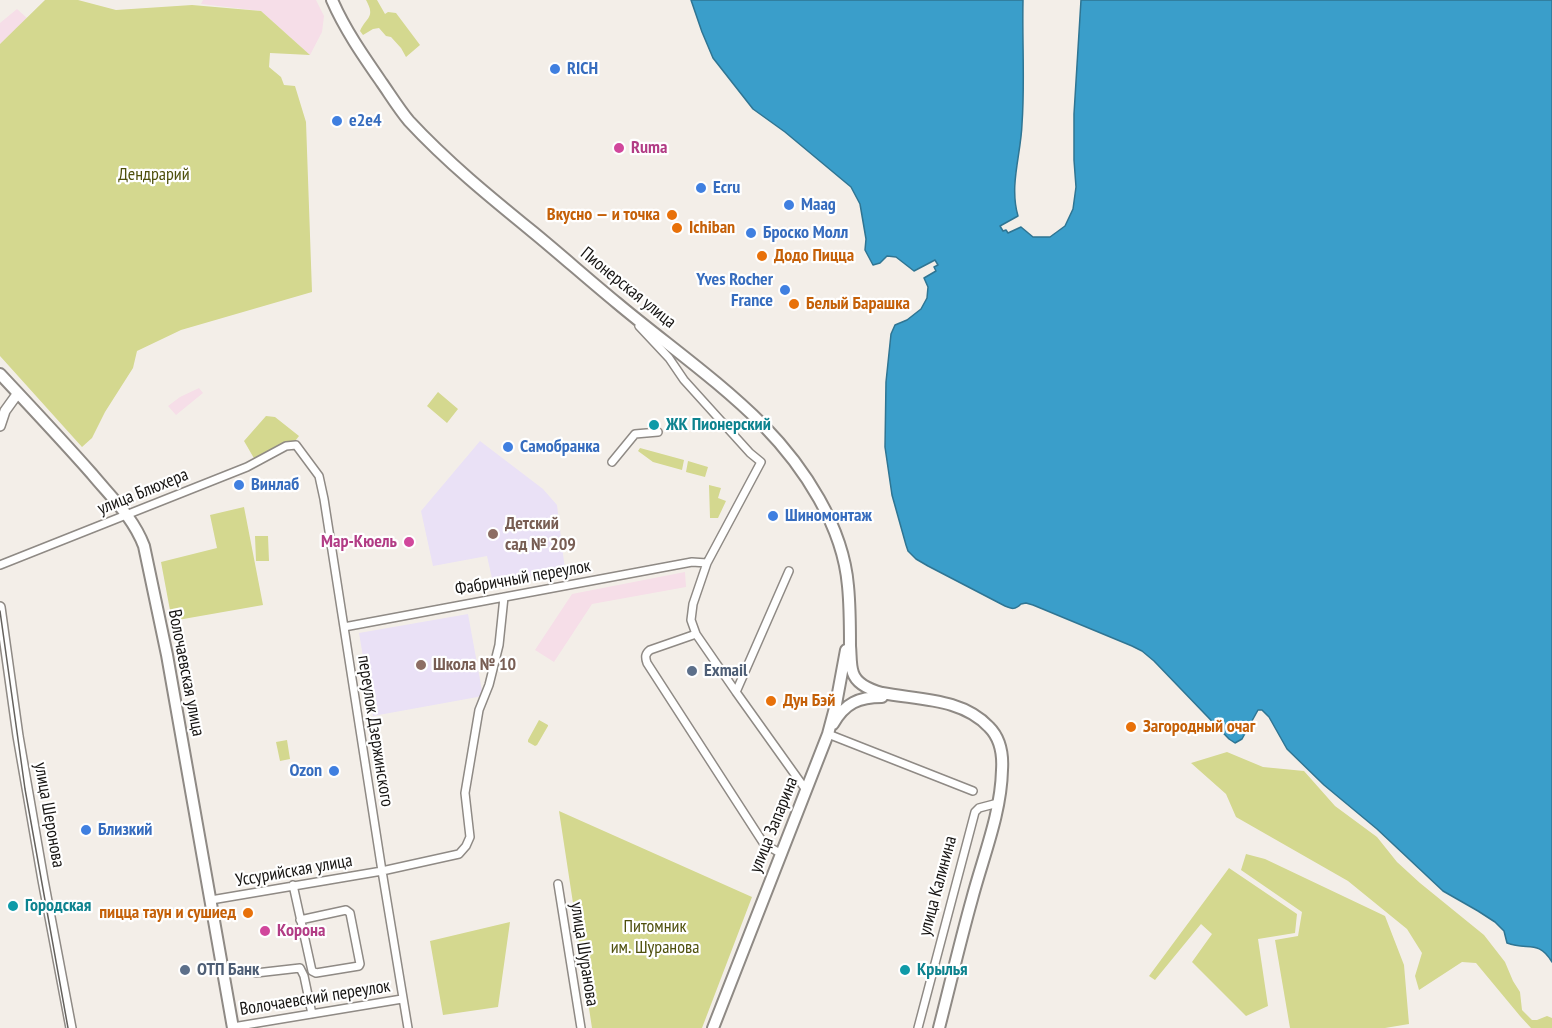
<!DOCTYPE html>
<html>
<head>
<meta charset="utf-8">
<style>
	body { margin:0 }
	canvas { display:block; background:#f3eee8 }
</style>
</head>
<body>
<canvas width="1552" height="1028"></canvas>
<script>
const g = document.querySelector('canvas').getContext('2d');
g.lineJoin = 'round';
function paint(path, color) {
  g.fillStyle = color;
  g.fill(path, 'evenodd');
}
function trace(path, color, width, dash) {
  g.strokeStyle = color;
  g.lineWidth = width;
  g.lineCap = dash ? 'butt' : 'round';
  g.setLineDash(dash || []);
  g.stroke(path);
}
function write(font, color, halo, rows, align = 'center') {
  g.font = font + ' "PT Sans Narrow",sans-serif';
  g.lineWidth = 4.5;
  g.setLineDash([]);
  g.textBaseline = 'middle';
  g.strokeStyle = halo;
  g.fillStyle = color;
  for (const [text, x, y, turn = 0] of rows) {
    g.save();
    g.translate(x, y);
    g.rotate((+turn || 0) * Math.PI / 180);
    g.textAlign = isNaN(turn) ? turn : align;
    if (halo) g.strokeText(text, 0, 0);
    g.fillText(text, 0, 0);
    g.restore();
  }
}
const industrial = new Path2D(`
	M203 0H316L324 16 322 32 310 55 261 11 201 4Z
	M17 9 27 18 0 44V23Z
	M199 388 203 393 176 415 168 406 180 397Z
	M685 572 686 587 592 604 554 662 535 650 572 594Z`);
const education = new Path2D(`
	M480 441 543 489 557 505 565 570 493 583 487 556 433 566 421 511Z
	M468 614 483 696 373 716 359 633Z`);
const green = new Path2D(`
	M45 0H78L116 10 192 5 261 11 310 55 270 53 269 67 281 77 284 85 295 86 306 122 312 292 181 330 137 351 133 368 105 412 92 438 82 447 0 356V44Z
	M366 0H377L385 14 388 12 396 13 420 45 406 57 401 48 391 37 386 36 379 28 373 29 363 35 360 31C366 17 376 18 366 0Z
	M438 392 458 409 447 423 427 406Z
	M266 416 275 417 299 436 292 445 255 460 244 441Z
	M640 448 684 460 682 470 653 462 638 451Z
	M688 461 708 467 705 477 686 472Z
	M709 485 721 488 718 498 726 501 718 518H710Z
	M244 507 263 605 172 621 161 562 217 548 210 515Z
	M255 536H268L269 561H256Z
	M539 720 548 725V726L537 745 535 746 528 742V740Z
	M287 740 290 759 280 761 276 742Z
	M1227 752 1263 767 1304 771 1335 806 1377 837 1397 862 1420 883 1484 935 1505 962 1513 981 1520 992 1522 1010 1532 1020H1537L1547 1016 1552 1018V1028H1531L1520 1016 1476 963 1462 962 1419 990 1415 976 1422 953 1407 929 1348 881 1236 817 1226 794 1191 763Z
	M559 811 752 897 702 1028H592Z
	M1246 854 1265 859 1385 916 1404 965 1409 1024 1385 1028H1290L1275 940 1298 936 1302 912 1241 870Z
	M1229 868 1297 914 1295 933 1258 939 1268 1006 1246 1016 1192 962 1212 934 1201 924 1155 980 1149 976Z
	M510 922 498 1007 443 1015 430 941Z`);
const water = new Path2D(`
	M691 0H1023C1022 41 1025 83 1022 124 1021 155 1009 185 1018 216L1000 226 1003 231 1006 230 1008 233 1021 227 1033 237H1050L1065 226 1073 209 1076 187 1074 160V114L1081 0H1552V962C1538 939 1528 951 1507 943L1504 931 1495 922 1478 911 1443 891 1377 829 1324 785 1287 749 1269 717 1262 710H1258L1242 739 1235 743 1229 739 1154 661 1142 651 1132 646 1033 605 1026 603 1021 604C1015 610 1012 609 1005 606L928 566 916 559 908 551 906 545 892 495 885 447 886 382 891 334 895 325 907 320 921 309 927 298 928 287 924 278 936 271 934 267 938 265 935 260 914 271 896 257 887 256 880 263 873 265 865 250 866 239 860 204 851 187 785 132 753 109 713 58 702 32Z`);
const minor = new Path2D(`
	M639 326 669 358 684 380 750 453 761 462 707 563 693 604 691 620 696 634 736 692
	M612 462 635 434 658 432
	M0 565 247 467 286 446 296 445 319 476 324 499 382 871 408 1028
	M789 571 736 692 806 790
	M344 627 692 562 707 563
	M696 634 650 650C645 654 645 657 647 663L764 844 780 853
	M828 734 973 791
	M558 884 581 1028
	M293 885 312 971 316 973 359 966 360 964 350 913 346 910 300 920
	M211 900 382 871 459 854 466 846 470 837 465 793 479 710 489 685 499 645 504 597
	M256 973 300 968 304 976 312 1014
	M233 1027 402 999
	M918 1028 975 812 979 808 998 803`);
const secondary = new Path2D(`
	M0 426 5 411 18 393
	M0 607 18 736 43 880 71 1028`);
const primary = new Path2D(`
	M332 0C345 30 364 57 382 83 391 96 399 109 409 121 447 162 490 197 533 232 561 255 589 280 617 303 666 344 718 380 763 425 804 467 843 526 848 586 850 606 850 626 850 646 851 655 850 665 853 673 857 685 871 690 882 693 919 700 962 698 989 727 1000 738 1003 755 1002 770 1001 814 983 857 972 899 960 942 950 985 939 1028
	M0 374C31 407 62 440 92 474 111 497 133 517 144 546L167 655 233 1028
	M833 724C845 703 859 697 882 697
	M713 1028 828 734 836 704 846 650`);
const tram = new Path2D(`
	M0 611 25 789 68 1028`);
const markers = [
	[555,69,6,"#3f7fe0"],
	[337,121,6,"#3f7fe0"],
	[619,148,6,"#d1479c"],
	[701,188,6,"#3f7fe0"],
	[789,205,6,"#3f7fe0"],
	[672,215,6,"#e8710a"],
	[677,228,6,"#e8710a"],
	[751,233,6,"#3f7fe0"],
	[762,256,6,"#e8710a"],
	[785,290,6,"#3f7fe0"],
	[794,304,6,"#e8710a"],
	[654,425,6,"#0f9aa8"],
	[508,447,6,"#3f7fe0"],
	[239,485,6,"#3f7fe0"],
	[773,516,6,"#3f7fe0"],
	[493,534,6,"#8d6e63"],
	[409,542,6,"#d1479c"],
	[421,665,6,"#8d6e63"],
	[692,671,6,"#5c6f8a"],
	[771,701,6,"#e8710a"],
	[1131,727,6,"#e8710a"],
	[334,771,6,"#3f7fe0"],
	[86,830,6,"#3f7fe0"],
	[13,906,6,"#0f9aa8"],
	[248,913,6,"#e8710a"],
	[265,931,6,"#d1479c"],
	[185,970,6,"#5c6f8a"],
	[905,970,6,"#0f9aa8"]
];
const shopNames = [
	["RICH",567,69],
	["е2е4",349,121],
	["Ecru",713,188],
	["Maag",801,205],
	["Броско Молл",763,233],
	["Yves Rocher",773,280,"right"],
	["France",773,301,"right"],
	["Самобранка",520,447],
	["Винлаб",251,485],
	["Шиномонтаж",785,516],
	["Ozon",322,771,"right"],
	["Близкий",98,830]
];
const hotelNames = [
	["Ruma",631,148],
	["Мар-Кюель",397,542,"right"],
	["Корона",277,931]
];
const parkNames = [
	["Дендрарий",154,175],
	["Питомник",655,927],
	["им. Шуранова",655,948]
];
const foodNames = [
	["Вкусно — и точка",660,215,"right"],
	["Ichiban",689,228],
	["Додо Пицца",774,256],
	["Белый Барашка",806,304],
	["Дун Бэй",783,701],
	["Загородный очаг",1143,727],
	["пицца таун и сушиед",236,913,"right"]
];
const streetNames = [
	["Пионерская улица",628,288,39],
	["улица Блюхера",143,492,-22],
	["Фабричный переулок",523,578,-10],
	["Волочаевская улица",186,673,79],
	["переулок Дзержинского",375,731,81],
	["улица Шеронова",49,815,80],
	["улица Запарина",774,825,-68],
	["Уссурийская улица",294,871,-10],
	["улица Калинина",938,886,-75],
	["улица Шуранова",584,954,81],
	["Волочаевский переулок",315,998,-9]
];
const cultureNames = [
	["ЖК Пионерский",666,425],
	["Городская",25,906],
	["Крылья",917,970]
];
const educationNames = [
	["Детский",505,524],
	["сад № 209",505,545],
	["Школа № 10",433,665]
];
const serviceNames = [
	["Exmail",704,671],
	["ОТП Банк",197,970]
];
paint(industrial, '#f6dee8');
paint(education, '#eae1f6');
paint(green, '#d4d88f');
paint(water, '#3a9eca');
trace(water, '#2f7593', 1.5);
trace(minor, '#8f8a85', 10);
trace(secondary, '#8f8a85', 12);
trace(primary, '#8f8a85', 14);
trace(minor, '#fff', 7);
trace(secondary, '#fff', 9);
trace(primary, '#fff', 10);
trace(tram, '#65625e', 1.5);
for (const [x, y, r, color] of markers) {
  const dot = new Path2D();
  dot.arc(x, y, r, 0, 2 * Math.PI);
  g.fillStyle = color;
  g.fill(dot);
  trace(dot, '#fff', 2);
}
write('bold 18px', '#366cbe', '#fff', shopNames, 'left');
write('bold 18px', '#b23c85', '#fff', hotelNames, 'left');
write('18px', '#4f500d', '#fff', parkNames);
write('bold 18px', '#c56008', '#fff', foodNames, 'left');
write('18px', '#161412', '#fff', streetNames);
write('bold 18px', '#0d838f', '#fff', cultureNames, 'left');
write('bold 18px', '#785e54', '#fff', educationNames, 'left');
write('bold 18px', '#4e5e75', '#fff', serviceNames, 'left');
</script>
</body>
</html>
